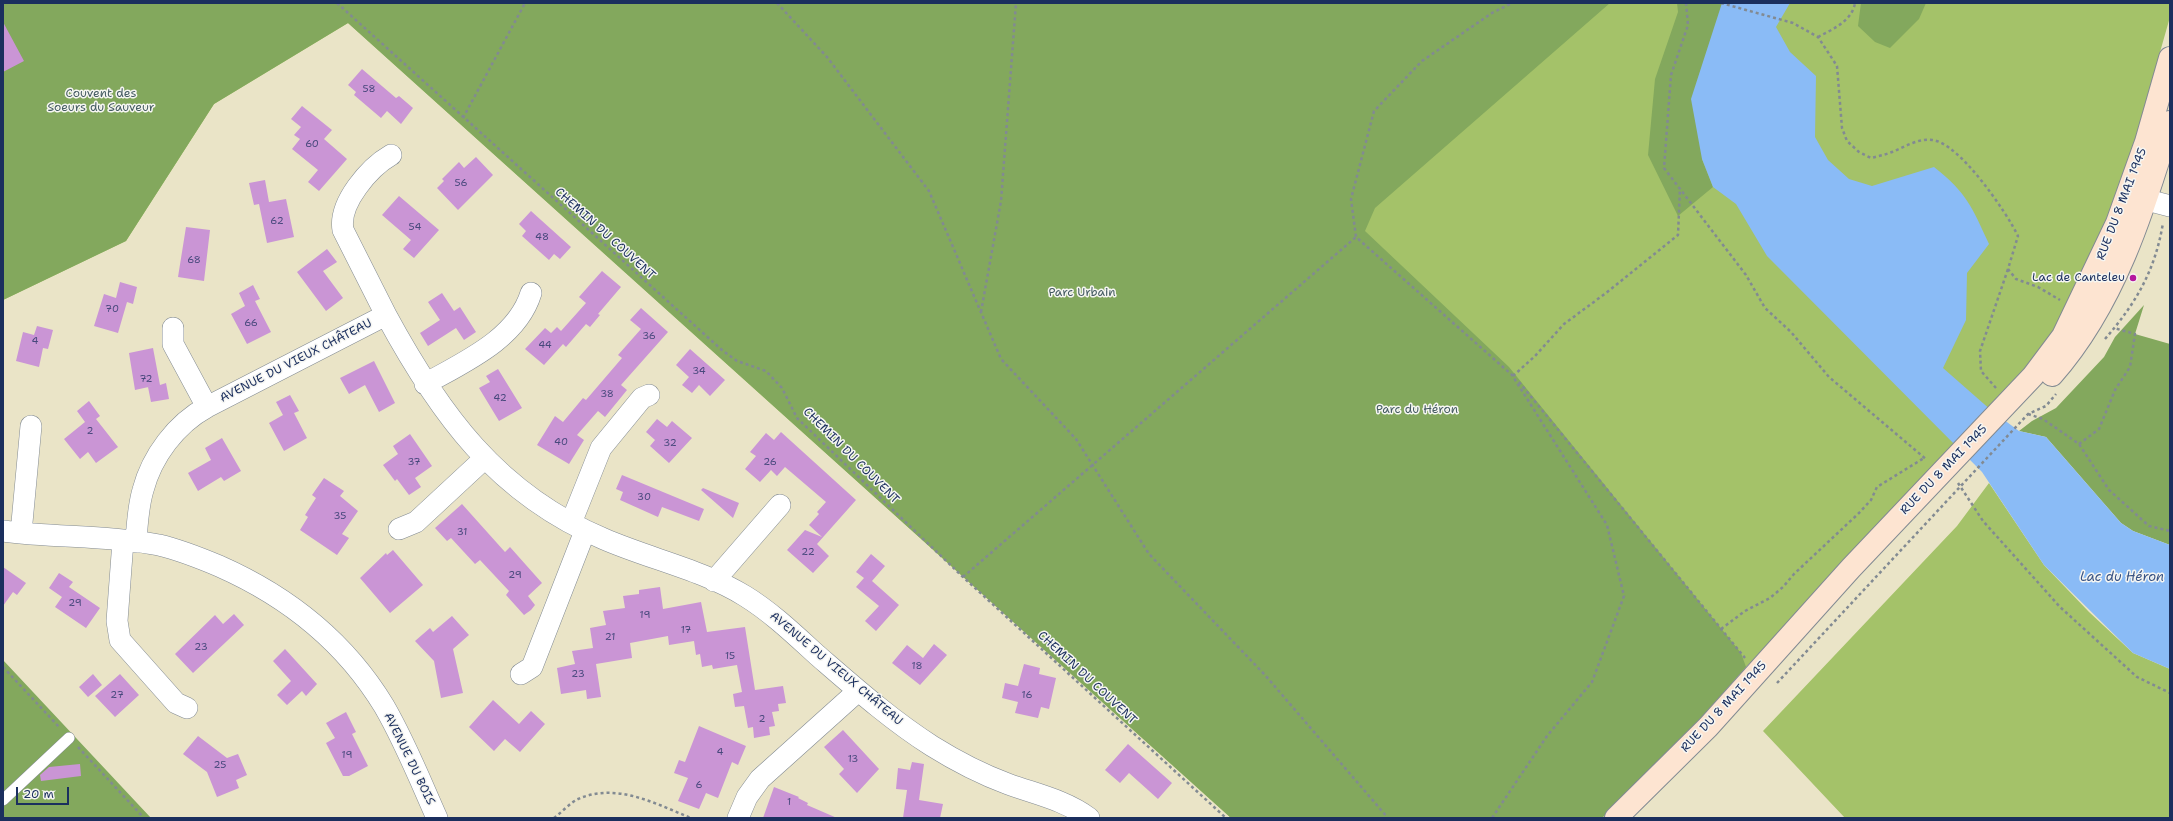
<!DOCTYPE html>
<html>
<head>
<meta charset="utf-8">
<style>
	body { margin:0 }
	#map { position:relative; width:2173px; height:821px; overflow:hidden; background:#eae4c7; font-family:"Shantell Sans",sans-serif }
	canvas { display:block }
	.frame { position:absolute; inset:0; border:4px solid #1b2f5e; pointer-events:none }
	.scale { position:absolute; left:16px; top:787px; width:53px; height:18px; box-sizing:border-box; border:2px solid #1b2f5e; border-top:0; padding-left:5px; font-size:12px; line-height:14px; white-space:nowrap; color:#1b2f5e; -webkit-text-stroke:3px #f6f6f2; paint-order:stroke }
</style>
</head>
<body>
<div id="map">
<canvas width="2173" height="821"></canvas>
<div class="frame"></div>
<div class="scale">20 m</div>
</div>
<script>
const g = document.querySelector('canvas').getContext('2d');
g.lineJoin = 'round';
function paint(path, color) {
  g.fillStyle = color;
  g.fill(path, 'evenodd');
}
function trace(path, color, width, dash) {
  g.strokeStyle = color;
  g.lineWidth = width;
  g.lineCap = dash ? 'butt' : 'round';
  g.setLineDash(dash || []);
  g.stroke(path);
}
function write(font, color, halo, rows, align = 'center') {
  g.font = font + ' "Shantell Sans",sans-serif';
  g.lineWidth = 3;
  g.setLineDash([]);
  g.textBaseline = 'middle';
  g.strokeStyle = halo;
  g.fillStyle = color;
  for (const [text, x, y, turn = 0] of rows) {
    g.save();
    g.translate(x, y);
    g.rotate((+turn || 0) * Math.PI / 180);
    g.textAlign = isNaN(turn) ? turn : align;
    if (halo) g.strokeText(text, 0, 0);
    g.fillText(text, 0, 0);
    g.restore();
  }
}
const green = new Path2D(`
	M3 3H2170V17L2121 189 2058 331 1952 452 1746 667 1699 720 1602 818H1231L348 23 214 104 126 241 3 300Z
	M1989 483 2044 565 2089 612 2133 653 2170 669V818H1845L1763 731 1957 526Z`);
const forest = new Path2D(`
	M3 3H1610L1375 208 1365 231 1509 367 1741 653 1746 667 1699 720 1602 818H1231L348 23 214 104 126 241 3 300Z
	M1677 3H1722L1702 159 1713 187 1678 216 1648 155 1655 79 1678 12Z
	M1861 3H1926L1919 19 1890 48 1875 42 1858 26Z
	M2144 305 2135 334 2170 344V545L2133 531 2121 523 2046 437 2019 431 2032 421 2056 408 2104 357 2115 337Z
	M3 660 151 818H5L3 815Z`);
const water = new Path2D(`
	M1722 3H1790L1776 27 1790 52 1816 76 1815 137 1828 160 1849 179 1872 186 1934 167C1967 193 1972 207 1989 244L1967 273 1966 320 1943 368 1992 411 2019 431 2046 437 2121 523 2133 531 2170 545V669L2133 653 2044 565 1982 472 1767 256 1736 204 1713 187 1702 159 1691 99Z`);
const building = new Path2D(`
	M3 22 24 61 3 72Z
	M362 69 396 98 399 96 413 108 401 124 387 111 381 118 354 95 356 92 348 85Z
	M302 106 332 130 324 139 347 159 319 191 308 182 318 170 292 149 300 139 294 135 301 127 291 119Z
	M476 157 493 175 458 210 437 188 444 181 442 179 459 162 464 168Z
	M265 180 269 202 286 199 294 237 267 243 259 204 254 205 249 183Z
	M399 196 439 230 414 258 403 249 411 240 382 215Z
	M531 211 571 247 560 259 554 254 549 260 522 236 526 231 519 224Z
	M186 227 210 230 204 281 178 277Z
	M327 249 337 262 323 271 343 298 326 311 297 272Z
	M602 271 621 287 598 314 600 315 590 327 586 324 566 347 563 344 544 365 525 349 545 328 551 333 557 327 561 331 586 303 579 297Z
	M120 282 137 287 133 304 127 302 118 333 94 326 104 294 116 298Z
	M253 285 260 299 255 301 271 332 247 344 231 314 245 306 239 293Z
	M442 293 454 311 460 307 476 332 464 340 456 328 428 346 420 333 440 320 428 302Z
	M641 308 668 332 621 385 627 390 605 417 598 411 577 435 584 440 569 464 537 445 555 416 563 422 583 398 586 400 622 358 618 355 641 329 630 320Z
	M37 326 53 330 48 349 43 348 39 367 16 361 23 332 34 335Z
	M153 348 160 385 166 383 169 399 151 402 148 387 153 386 135 390 129 353Z
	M690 349 725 380 710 396 699 385 692 393 682 385 689 377 676 365Z
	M374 361 395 403 379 412 365 385 349 394 340 378Z
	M498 369 522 408 499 421 479 388 490 382 486 376Z
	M290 395 299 411 294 413 307 438 284 451 269 423 283 415 276 402Z
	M89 401 100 416 96 419 118 447 96 463 88 452 80 459 64 439 85 422 77 411Z
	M657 419 667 427 672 421 692 438 669 463 650 446 655 440 646 432Z
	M781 432 856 500 817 544 829 556 813 573 787 550 805 530 822 537 809 525 819 514 817 512 826 502 785 467 777 476 771 470 760 482 745 469 756 456 750 452 766 433 774 440Z
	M410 434 432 466 415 478 421 487 409 495 397 479 395 481 383 465 398 454 393 446Z
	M222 438 241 471 224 481 221 477 198 491 188 473 211 460 205 448Z
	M622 475 704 509 699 521 662 507 658 517 620 500 623 492 616 489Z
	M324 478 344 491 340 496 358 511 342 534 349 538 337 555 300 530 308 517 305 515 316 498 312 495Z
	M703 488 739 503 733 518 701 490Z
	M462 504 505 552 510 547 542 583 528 596 535 605 531 610 524 615 506 595 509 591 480 560 475 564 451 538 447 541 435 528Z
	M393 550 423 585 390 613 360 578 386 553 387 555Z
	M871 554 885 566 872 581 899 605 876 631 865 621 879 606 856 587 864 578 856 572Z
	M3 567 26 583 17 595 13 592 3 606Z
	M59 573 73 582 69 587 100 608 86 628 55 607 62 597 49 588Z
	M660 587 663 609 701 602 707 632 745 627 755 690 783 686 786 703 778 704 779 711 772 712 775 726 769 727 770 735 754 738 753 727 748 728 744 706 735 707 733 694 742 692 737 665 713 669 712 665 702 667 700 654 696 655 694 641 669 645 668 636 630 643 632 658 596 664 601 697 587 699 586 690 561 694 557 668 575 664 572 651 593 648 590 628 606 625 603 611 625 608 623 596 639 594V590Z
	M234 614 244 625 193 673 175 654 215 615 223 624Z
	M452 616 469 635 453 649 463 693 441 698 434 661 415 641 430 628 433 632Z
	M934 644 947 655 920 685 892 663 907 645 923 658Z
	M285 649 317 684 306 696 302 691 287 705 277 695 291 681 273 661Z
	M1024 664 1040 668 1039 674 1056 678 1049 709 1041 707 1038 718 1015 713 1018 702 1002 698 1005 683 1018 686Z
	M93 674 102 685 88 697 79 687Z
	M120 674 139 695 115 717 95 696Z
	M493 700 519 724 531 711 545 724 520 752 505 739 494 751 469 727Z
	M346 712 356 732 352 734 368 766 349 776H343L326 743 335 738 326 723Z
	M699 726 746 746 738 765 732 762 718 798 706 793 699 809 678 801 688 778 674 773 679 760 685 762Z
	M843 730 879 769 857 793 839 774 844 769 824 747Z
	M198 736 227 758 238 754 247 775 236 780 239 788 217 797 207 772 183 754Z
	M1128 744 1172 783 1158 799 1129 773 1120 783 1105 770Z
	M912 762 924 764 919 800 943 804 940 818H903L907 790 896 789 898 768 910 770Z
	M80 764 81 776 41 781 40 775 49 767Z
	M774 787 799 797 798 798 808 803 807 805 837 818H763Z`);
const path = new Path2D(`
	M337 3 723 351 737 361 766 371 782 388 797 418 963 577 1226 818
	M777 3 827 57 929 191 1001 359 1076 439 1149 554 1265 675 1388 818
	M1686 3 1688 25 1671 75 1664 168 1746 275 1765 308 1791 332 1829 377 1927 460
	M1721 3 1793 23 1818 37 1837 66 1842 128 1847 141 1859 152 1871 158C1878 156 1885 155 1892 152 1905 147 1918 138 1932 140 1959 142 2007 213 2018 236L2008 269 2016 279 2038 287 2060 300
	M1818 37C1833 29 1852 21 1855 3
	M463 118 525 3
	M981 312 1001 201 1016 3
	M2105 339C2136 303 2155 271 2163 223
	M1513 376 1535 356 1564 324 1606 293 1678 235 1680 188
	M1519 382 1745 658
	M1996 388 1981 371 1980 351 2008 269
	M2028 414 2043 419 2079 444 2109 490 2149 526 2170 531
	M2079 444 2099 429 2115 390 2130 367 2135 334 2114 328
	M1958 483 1983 521 2060 607 2137 677 2170 693
	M963 577 1356 237
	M1721 629 1745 611 1770 598 1783 587 1794 574 1859 513 1871 500 1877 487 1924 458
	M3 667 60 728
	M1777 683 2028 414 2046 406 2056 394
	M78 747 144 818
	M3 817 4 818
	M554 818C562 812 570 803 578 799 617 782 656 804 691 818
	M1492 818 1547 736 1592 682 1624 596 1607 525 1512 375 1356 237 1351 199 1374 111 1422 61 1492 13 1512 3`);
const lane = new Path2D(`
	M3 800 69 738`);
const street = new Path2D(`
	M2128 195 2170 206
	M386 315 343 230C338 203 370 167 391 155
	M173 328V344L207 407
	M425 384C464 362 517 339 531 293
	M571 523 601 448 642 398 649 395
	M399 529 416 522 485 458
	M3 531C55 538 108 535 159 545 180 550 200 558 219 566 287 596 345 642 384 706 405 742 420 780 437 818
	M21 533 31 426
	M123 541 117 621 120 640 176 703 187 708
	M136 542C137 525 138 507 143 490 152 456 176 424 207 407L386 315C439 413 497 494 604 539 650 559 703 570 745 596 771 612 794 634 817 655 854 687 891 720 932 746 956 761 981 774 1008 784 1035 794 1065 800 1089 818
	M714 581 780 505
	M521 674 532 667 585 531
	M738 818 747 797 760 779 858 691`);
const secondary = new Path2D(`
	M2052 375C2114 305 2144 210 2170 122
	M1616 818 1708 727 1851 568 2033 376 2063 336 2117 223 2146 142 2170 58`);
const markers = [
	[2133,278,4,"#b5179e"]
];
const numberNames = [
	["58",369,89],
	["60",312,144],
	["56",461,183],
	["62",277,221],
	["54",415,227],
	["48",542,237],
	["68",194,260],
	["70",112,309],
	["66",251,323],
	["36",649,336],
	["4",35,341],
	["44",545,345],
	["34",699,371],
	["72",146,379],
	["38",607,394],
	["42",500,398],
	["2",90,431],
	["40",561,442],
	["32",670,443],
	["37",414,462],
	["26",770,462],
	["30",644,497],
	["35",340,516],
	["31",462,532],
	["22",808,552],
	["29",515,575],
	["29",75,603],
	["19",645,615],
	["17",686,630],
	["21",610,637],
	["23",201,647],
	["15",730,656],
	["18",917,666],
	["23",578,674],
	["27",117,695],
	["16",1027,695],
	["2",762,719],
	["4",720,752],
	["19",347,755],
	["13",853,759],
	["25",220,765],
	["6",699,785],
	["1",789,802]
];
const parkNames = [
	["Couvent des",101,94],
	["Soeurs du Sauveur",101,108],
	["Parc Urbain",1082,293],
	["Parc du Héron",1417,410]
];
const streetNames = [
	["RUE DU 8 MAI 1945",2122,204,-69],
	["CHEMIN DU COUVENT",605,234,42],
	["AVENUE DU VIEUX CHÂTEAU",296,361,-27],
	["CHEMIN DU COUVENT",851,456,45],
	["RUE DU 8 MAI 1945",1944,470,-46],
	["AVENUE DU VIEUX CHÂTEAU",836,669,40],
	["CHEMIN DU COUVENT",1087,678,43],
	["RUE DU 8 MAI 1945",1724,707,-47],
	["AVENUE DU BOIS",409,759,64]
];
const poiNames = [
	["Lac de Canteleu",2125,278]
];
const waterNames = [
	["Lac du Héron",2122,578]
];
paint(green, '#a4c269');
paint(forest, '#83a85d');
paint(water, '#8abbf6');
paint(building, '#ca95d5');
trace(lane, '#828a92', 12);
trace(street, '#828a92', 22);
trace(secondary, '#828a92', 24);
trace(path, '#828a92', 2.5, [3, 3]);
trace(lane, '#fff', 11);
trace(street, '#fff', 21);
trace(secondary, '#fde4d1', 22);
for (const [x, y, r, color] of markers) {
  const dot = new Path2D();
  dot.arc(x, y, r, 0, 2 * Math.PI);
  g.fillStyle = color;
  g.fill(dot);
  trace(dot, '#f6f6f2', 1.5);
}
write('10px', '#47487c', null, numberNames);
write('12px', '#445b61', '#f6f6f2', parkNames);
write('12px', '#1b2f5e', '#f6f6f2', streetNames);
write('12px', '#1b2f5e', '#f6f6f2', poiNames, 'right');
write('italic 13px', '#375284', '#f6f6f2', waterNames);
</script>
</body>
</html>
